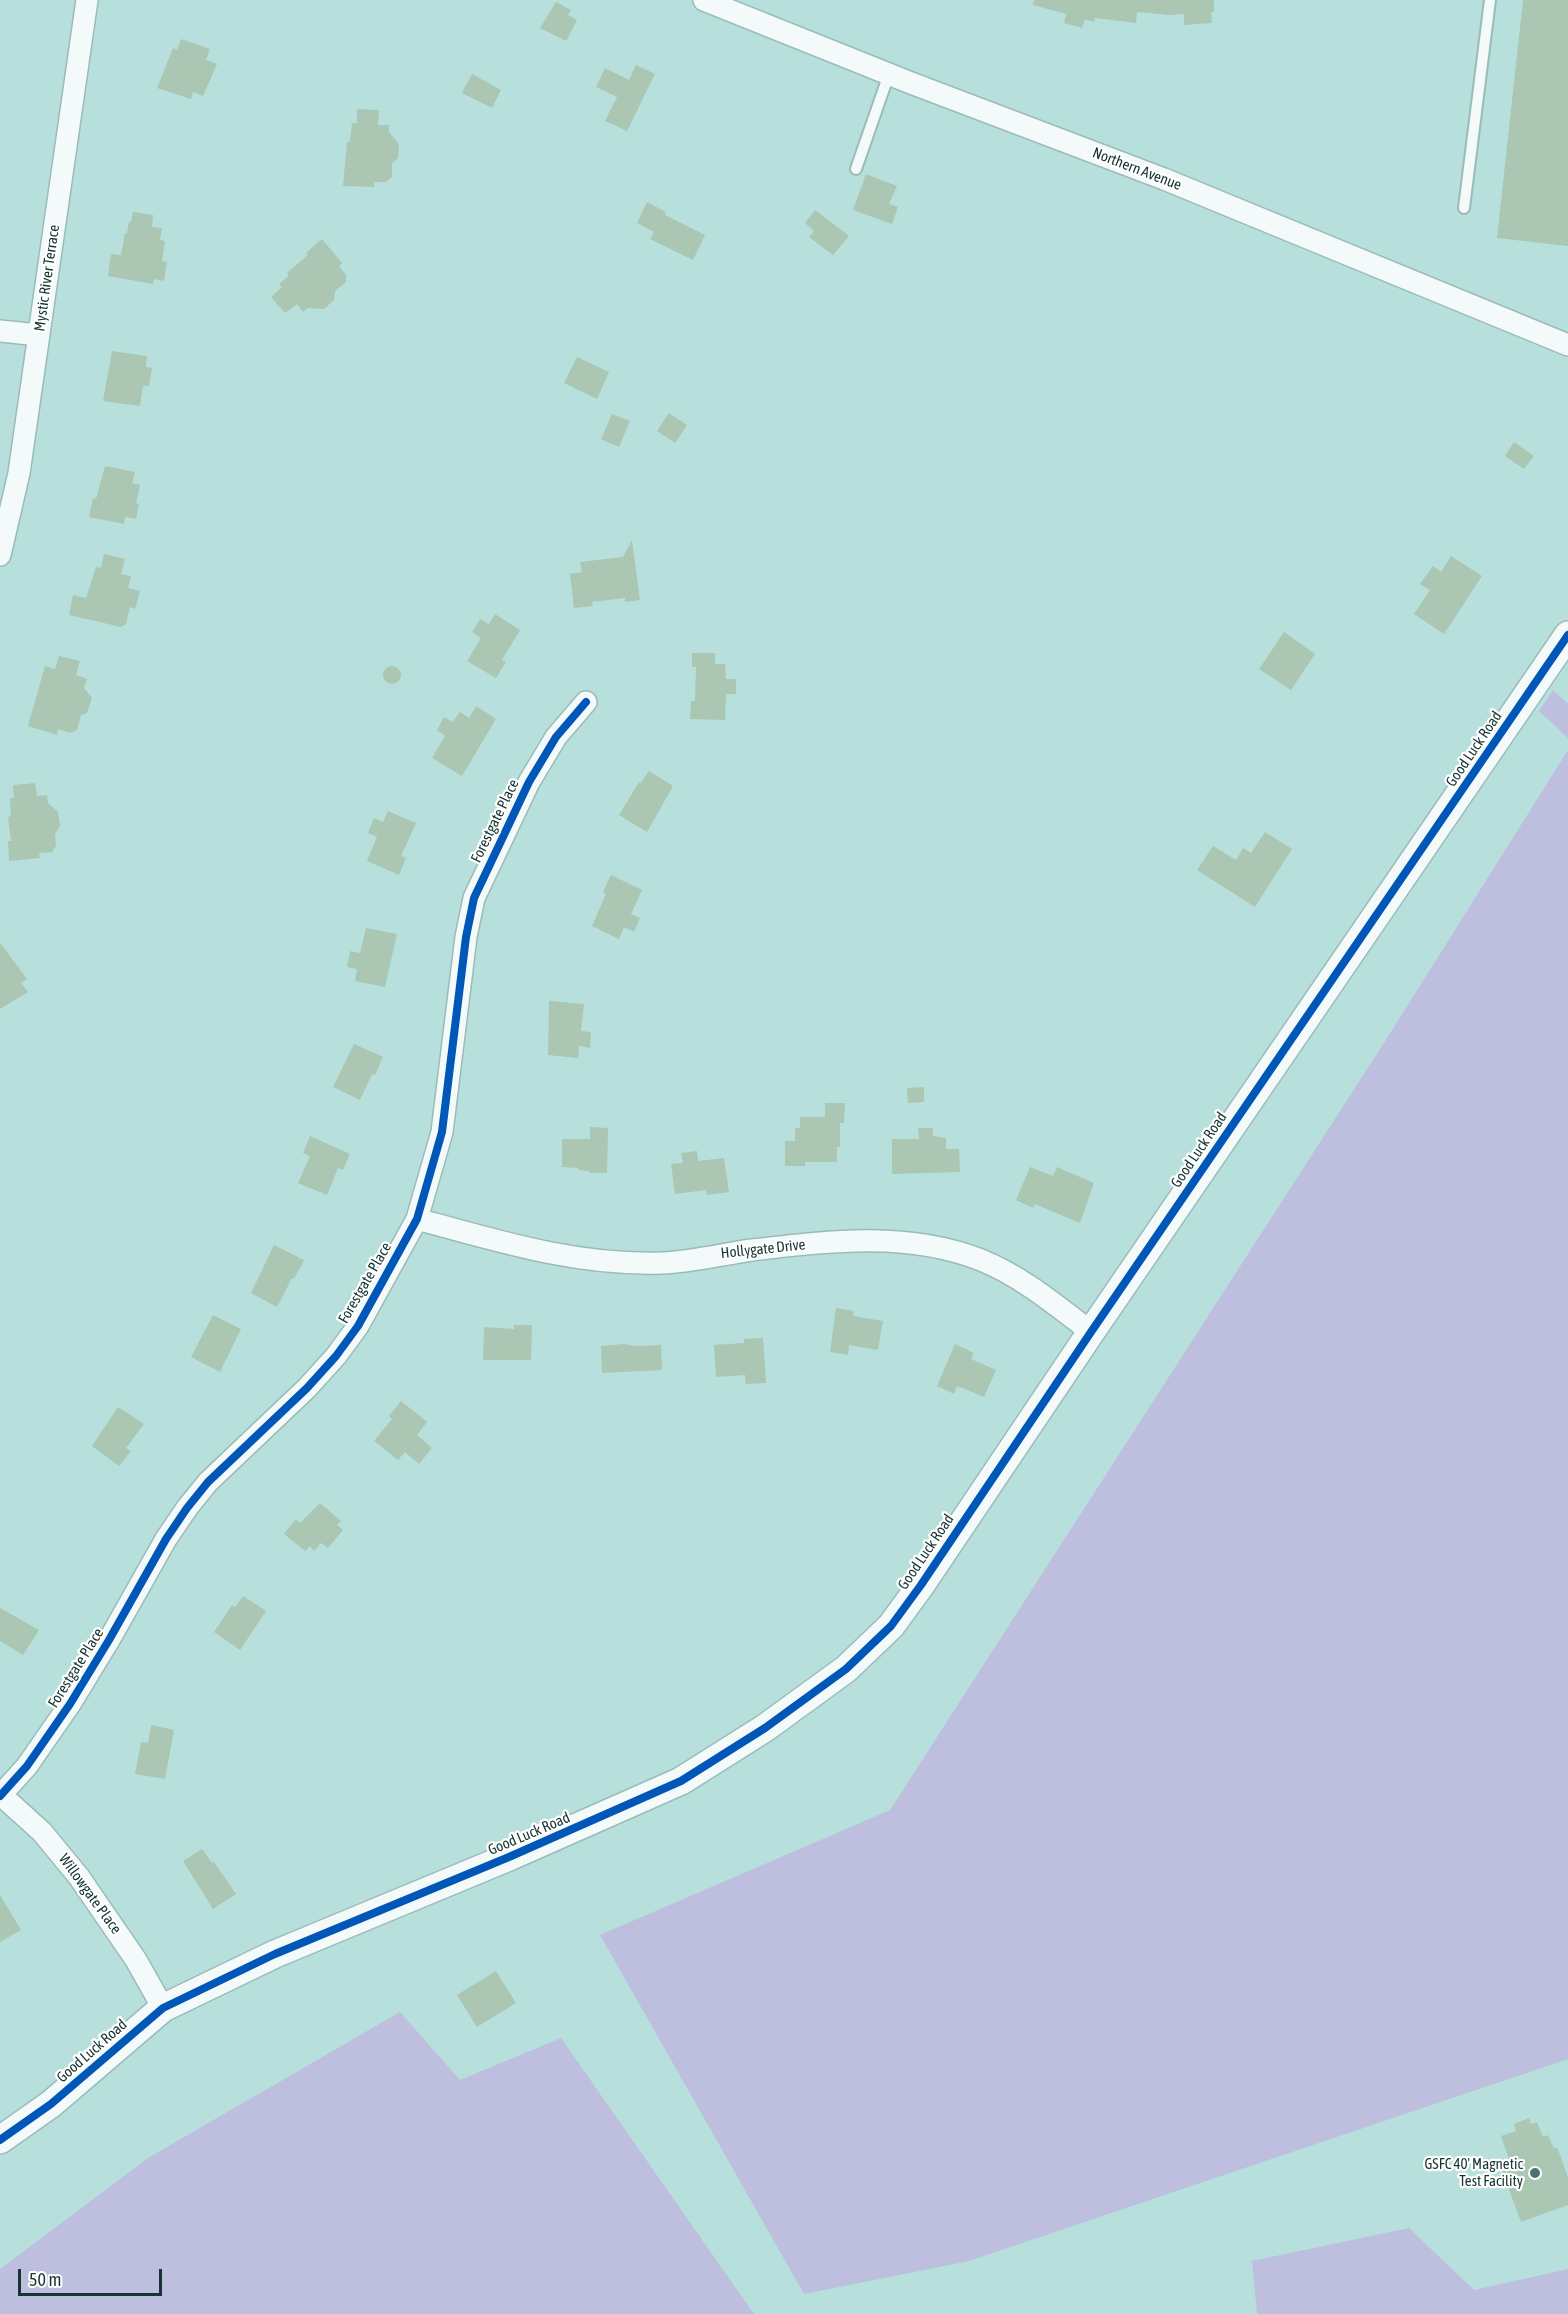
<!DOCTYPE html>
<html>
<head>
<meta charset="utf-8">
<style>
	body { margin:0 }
	#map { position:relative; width:1568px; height:2314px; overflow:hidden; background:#b7e0dc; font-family:"Asap Condensed",sans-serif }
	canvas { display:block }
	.scale { position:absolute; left:18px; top:2269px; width:144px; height:27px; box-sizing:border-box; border:3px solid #163532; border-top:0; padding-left:8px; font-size:18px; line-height:21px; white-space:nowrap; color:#163532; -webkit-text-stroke:4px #fff; paint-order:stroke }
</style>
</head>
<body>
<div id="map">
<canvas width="1568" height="2314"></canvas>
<div class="scale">50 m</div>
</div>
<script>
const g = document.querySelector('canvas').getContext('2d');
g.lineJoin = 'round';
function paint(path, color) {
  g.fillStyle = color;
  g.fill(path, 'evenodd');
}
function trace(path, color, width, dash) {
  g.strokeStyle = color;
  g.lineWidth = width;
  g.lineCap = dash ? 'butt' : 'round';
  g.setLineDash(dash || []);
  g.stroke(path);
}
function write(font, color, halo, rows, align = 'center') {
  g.font = font + ' "Asap Condensed",sans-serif';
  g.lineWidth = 4.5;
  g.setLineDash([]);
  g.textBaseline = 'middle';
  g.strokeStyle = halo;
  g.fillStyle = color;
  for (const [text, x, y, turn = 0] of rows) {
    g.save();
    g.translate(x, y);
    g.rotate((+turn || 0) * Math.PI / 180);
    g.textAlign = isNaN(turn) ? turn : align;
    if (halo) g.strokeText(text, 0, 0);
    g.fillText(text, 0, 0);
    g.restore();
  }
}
const green = new Path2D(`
	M1553 690 1568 704V738L1539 711Z
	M1568 750V2059L969 2261 804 2294 600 1935 890 1810 1389 1035Z
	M400 2012 460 2080 561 2038 754 2314H0V2269L148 2158Z
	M1409 2228 1474 2290 1568 2269V2314H1257L1252 2261Z`);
const building = new Path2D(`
	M1034 0H1214V12H1211L1212 23 1184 25V14L1169 15 1137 12 1136 23 1095 18 1094 22 1085 19 1082 28 1064 23 1066 14 1033 5Z
	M1523 0H1568V246L1497 238Z
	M556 2 571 10 568 15 577 20 566 41 540 28Z
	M181 39 210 49 206 60 217 64 203 96 193 92 191 99 157 88 173 48 177 50Z
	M636 65 655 74 627 131 605 121 617 97 596 87 605 68 629 80Z
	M472 74 501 90 492 108 462 93Z
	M357 109 379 110 378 125H389V132L399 144 398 158 392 163V177L386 182H374V187L343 186 347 142H350L352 123H357Z
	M866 174 897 186 889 204 898 207 892 224 853 210Z
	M647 202 666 212 665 215 705 235 693 260 650 239 654 232 637 223Z
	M815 210 849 236 833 255 809 237 814 231 805 223Z
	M133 212 153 215 152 227 162 228 160 240 165 241 162 261 167 262 164 281 154 279 153 284 108 276 111 254 121 255 125 233H127L129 222H131Z
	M322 239 342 263 339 266 346 275V282L335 291 334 300 324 309 308 308 303 312 297 304 285 313 271 297 282 287 279 284 289 276 287 273 308 255 306 253Z
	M112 351 147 356 146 367 152 368 149 386H143L140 406 103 401Z
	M577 357 609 372 597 399 564 383Z
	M669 413 687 425 675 443 657 431Z
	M612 414 630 421 619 447 601 439Z
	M1514 442 1534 456 1524 469 1505 456Z
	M105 466 135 472 132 483 140 485 136 503 139 504 136 519 125 517 124 524 89 517 93 498 96 499Z
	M632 540 640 600 625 602V598L592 602 593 606 574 608 570 574 582 572 580 562 623 557Z
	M104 554 125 559 121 574 131 576 128 588 140 591 135 609 130 607 126 624 121 627 69 615 73 595 86 598 96 567 101 568Z
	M1451 556 1482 576 1444 634 1414 614 1430 590 1420 584 1433 566 1441 572Z
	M495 614 520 630 502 660 506 662 496 678 467 661 481 638 472 632 480 619 489 624Z
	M1284 632 1315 654 1291 690 1259 669Z
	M692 653H715V664H725L726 679H736V694H726L725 720 690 719 691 701H695L696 667H692Z
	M59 656 80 661 76 675 87 679 84 688 92 698 87 713 81 715 77 730 70 733 58 729 57 735 28 726 45 666 55 669Z
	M383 675a9 9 0 1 1 18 0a9 9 0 1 1-18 0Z
	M476 706 496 719 462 776 432 758 445 736 437 730 444 717 452 722 460 712 469 718Z
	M649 771 673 786 647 832 619 815 639 782 641 783Z
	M35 783 37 796 47 795 48 803 58 812 60 826 55 834 56 846 52 852 39 853 40 858 9 861 8 841H11L8 817 11 816 10 798H14L13 785Z
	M388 811 416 823 401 856 406 858 399 875 367 861 377 837 368 833 374 818 383 822Z
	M1265 832 1292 849 1255 907 1197 870 1213 846 1236 860 1243 848 1251 853Z
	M611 875 642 890 631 914 640 918 634 932 624 927 619 939 592 926 606 894 603 892Z
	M366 928 397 934 385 987 355 981 357 969 347 967 350 951 360 953Z
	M0 943 27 979 21 983 28 992 0 1009Z
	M549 1001 584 1004 581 1031 591 1032 590 1048 579 1046 578 1058 548 1055Z
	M354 1044 383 1057 375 1075 372 1074 360 1100 333 1087Z
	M924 1087V1102L908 1103 907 1088Z
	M825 1103H845L844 1123H840V1147H837V1162H805V1166H785V1141H795V1128H800V1117H825Z
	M590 1127 608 1128 607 1173H589V1171L578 1170V1168L562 1167V1139H590Z
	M918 1128H933V1136L946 1138V1149H959L960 1172 892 1174V1139H919Z
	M310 1136 350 1154 343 1170 338 1168 327 1195 298 1183 310 1156 303 1153Z
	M697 1151 698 1161 724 1158 729 1192 707 1195 706 1190 675 1194 671 1164 683 1163 681 1153Z
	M1030 1167 1053 1176 1057 1167 1094 1183 1080 1223 1035 1204 1033 1208 1016 1200Z
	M274 1245 304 1260 294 1279 292 1278 277 1307 251 1293Z
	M836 1308 854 1311 853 1316 883 1321 878 1350 849 1345 848 1355 830 1352Z
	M213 1315 241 1329 220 1372 191 1357Z
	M514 1325H532L531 1360H483L484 1327 514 1329Z
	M763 1338 766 1383 746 1384 745 1375 716 1377 714 1345 744 1343V1339Z
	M624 1344 635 1346 661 1345 662 1370 602 1373 601 1346Z
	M955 1344 974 1353 971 1359 996 1370 984 1397 957 1386 954 1394 937 1386Z
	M401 1401 427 1422 417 1435 432 1448 419 1464 405 1452 398 1460 374 1441 392 1419 389 1416Z
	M118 1407 144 1424 126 1448 131 1451 119 1466 92 1446Z
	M320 1503 341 1521 337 1525 343 1530 328 1548 321 1543 314 1551 310 1546 305 1551 284 1534 296 1519 300 1523Z
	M243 1596 266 1611 240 1650 214 1632 232 1605 235 1607Z
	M0 1608 39 1630 23 1655 0 1641Z
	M151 1725 174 1730 165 1779 135 1774 141 1742 148 1743Z
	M202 1849 212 1863 214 1862 236 1894 213 1909 183 1861Z
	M0 1895 21 1930 0 1942Z
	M496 1971 516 2003 477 2027 457 1995Z
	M1529 2118 1531 2124 1537 2122 1543 2137 1548 2135 1554 2149 1557 2147 1568 2177V2205L1521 2222 1501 2168 1511 2165 1501 2136 1516 2131 1514 2124Z`);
const service = new Path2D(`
	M856 169 889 74
	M1464 208 1490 0`);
const minor = new Path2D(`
	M704 0 911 83 1164 179 1568 345
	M0 331 39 335
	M0 555 19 473 87 0
	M417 1219C497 1241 578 1266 662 1263 692 1262 723 1254 752 1250 829 1241 907 1231 981 1260 1021 1276 1057 1306 1091 1332
	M0 1794 42 1832 79 1877 136 1960 163 2008
	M0 1796 27 1766 70 1704 109 1640 166 1539 187 1508 208 1482 307 1388 336 1356 358 1326 417 1219 442 1132 466 937 474 898 529 782 556 737 586 702`);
const tertiary = new Path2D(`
	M0 2140 51 2104 163 2008 275 1954 509 1857 681 1781 765 1728 846 1669 891 1626 921 1585 1091 1332 1568 635`);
const cycleway = new Path2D(`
	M0 1796 27 1766 70 1704 109 1640 166 1539 187 1508 208 1482 307 1388 336 1356 358 1326 417 1219 442 1132 466 937 474 898 529 782 556 737 586 702
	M0 2140 51 2104 163 2008 275 1954 509 1857 681 1781 765 1728 846 1669 891 1626 921 1585 1091 1332 1568 635`);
const markers = [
	[1535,2173,6,"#4e716e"]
];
const streetNames = [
	["Northern Avenue",1137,169,21],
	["Mystic River Terrace",47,278,-82],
	["Good Luck Road",1474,749,-56],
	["Forestgate Place",495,821,-64],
	["Good Luck Road",1199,1150,-56],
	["Hollygate Drive",763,1249,-6],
	["Forestgate Place",365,1283,-60],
	["Good Luck Road",926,1552,-56],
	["Forestgate Place",76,1668,-58],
	["Good Luck Road",529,1834,-23],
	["Willowgate Place",90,1894,54],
	["Good Luck Road",92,2051,-41]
];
const poiNames = [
	["GSFC 40' Magnetic",1523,2164],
	["Test Facility",1523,2181]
];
paint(green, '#bebede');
paint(building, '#abc6b2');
trace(service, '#9bbbb9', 14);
trace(minor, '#9bbbb9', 24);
trace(tertiary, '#9bbbb9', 30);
trace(service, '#f4fafa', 10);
trace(minor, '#f4fafa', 21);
trace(tertiary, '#f4fafa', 27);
trace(cycleway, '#0057b8', 8);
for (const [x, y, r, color] of markers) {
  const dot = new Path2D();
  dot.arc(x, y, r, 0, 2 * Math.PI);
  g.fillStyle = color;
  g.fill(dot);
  trace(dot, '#fff', 2);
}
write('15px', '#163532', '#fff', streetNames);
write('15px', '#163532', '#fff', poiNames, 'right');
</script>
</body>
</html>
